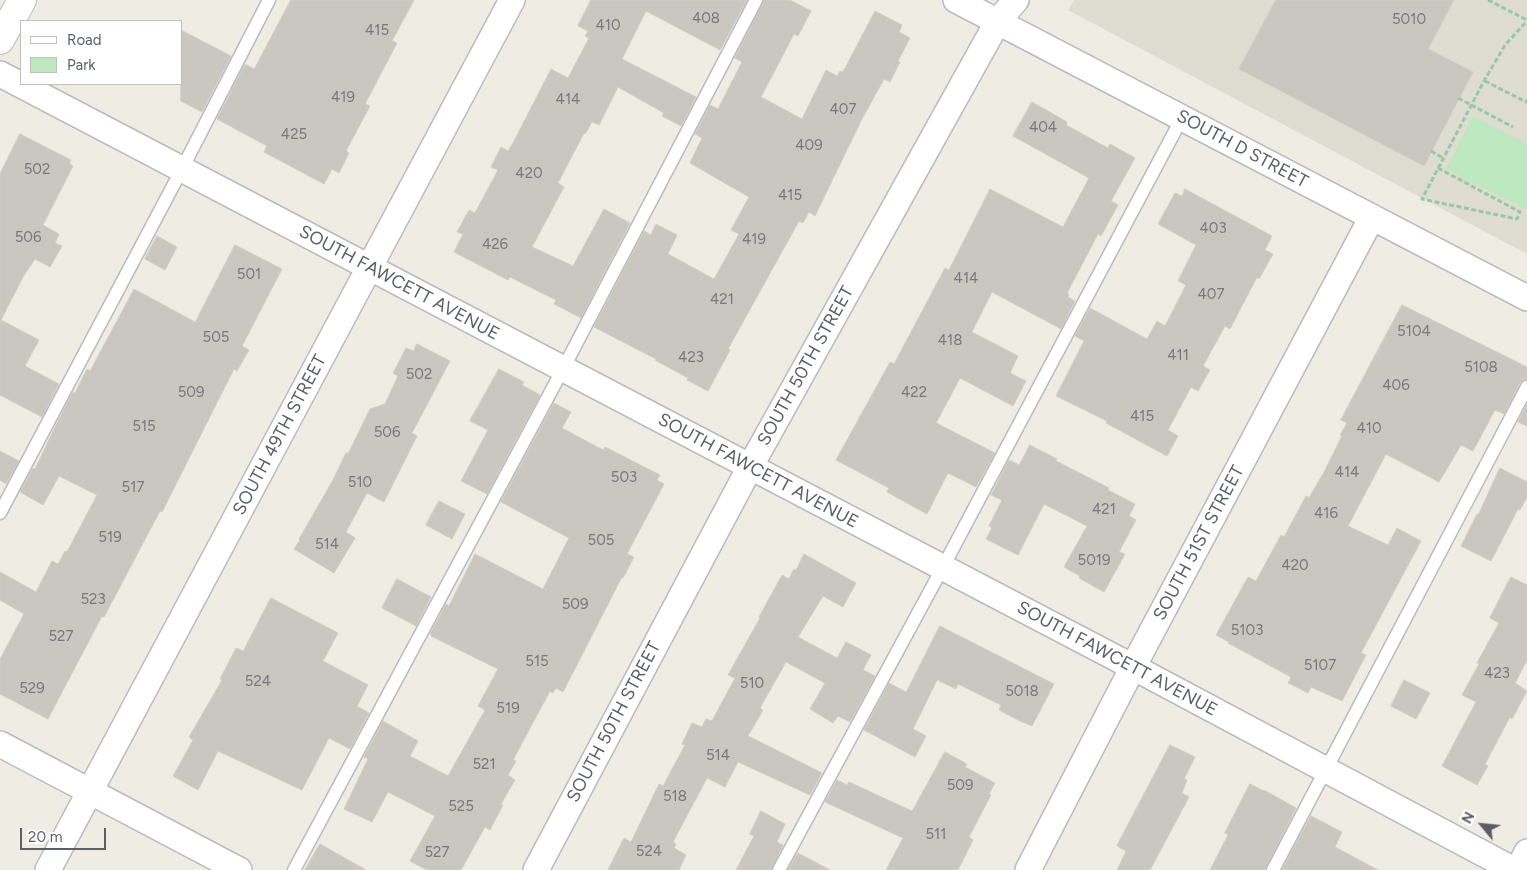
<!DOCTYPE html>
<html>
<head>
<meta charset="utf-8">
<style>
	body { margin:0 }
	#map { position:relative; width:1527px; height:870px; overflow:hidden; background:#efece3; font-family:Figtree,sans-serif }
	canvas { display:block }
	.legend { position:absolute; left:20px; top:20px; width:162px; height:65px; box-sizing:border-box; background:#fff; border:1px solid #bdbfc1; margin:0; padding:6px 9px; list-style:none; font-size:15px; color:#5b5f65 }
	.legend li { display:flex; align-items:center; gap:10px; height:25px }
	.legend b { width:25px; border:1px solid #bdbfc1 }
	.north { position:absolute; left:1457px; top:800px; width:50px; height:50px; -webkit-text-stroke:4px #fff; paint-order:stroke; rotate:298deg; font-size:14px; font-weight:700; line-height:20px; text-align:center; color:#5b5f65 }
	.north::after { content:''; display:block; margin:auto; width:18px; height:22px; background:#5b5f65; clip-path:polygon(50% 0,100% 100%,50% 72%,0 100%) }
	.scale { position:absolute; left:20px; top:828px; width:86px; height:22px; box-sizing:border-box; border:2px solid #5b5f65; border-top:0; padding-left:6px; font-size:15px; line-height:18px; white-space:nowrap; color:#5b5f65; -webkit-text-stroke:4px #fff; paint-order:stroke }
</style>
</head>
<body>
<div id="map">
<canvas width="1527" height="870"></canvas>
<ul class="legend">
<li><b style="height:6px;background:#fff"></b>Road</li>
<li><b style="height:14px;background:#bee8bf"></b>Park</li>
</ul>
<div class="north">N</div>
<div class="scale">20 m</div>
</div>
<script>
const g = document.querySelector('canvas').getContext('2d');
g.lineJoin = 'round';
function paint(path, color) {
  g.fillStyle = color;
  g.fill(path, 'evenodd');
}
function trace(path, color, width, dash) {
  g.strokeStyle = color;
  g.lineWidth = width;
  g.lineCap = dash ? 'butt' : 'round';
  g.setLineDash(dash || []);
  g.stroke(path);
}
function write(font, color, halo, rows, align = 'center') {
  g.font = font + ' Figtree,sans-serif';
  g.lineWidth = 4;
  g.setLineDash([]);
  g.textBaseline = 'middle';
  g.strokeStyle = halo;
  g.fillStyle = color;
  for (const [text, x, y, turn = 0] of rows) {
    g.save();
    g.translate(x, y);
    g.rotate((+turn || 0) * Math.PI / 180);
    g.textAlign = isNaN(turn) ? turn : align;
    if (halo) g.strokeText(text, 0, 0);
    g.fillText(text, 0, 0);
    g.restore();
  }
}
const education = new Path2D(`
	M1074 0H1527V254L1068 10Z`);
const green = new Path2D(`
	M1473 116 1527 144V210L1446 169Z`);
const building = new Path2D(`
	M291 0H414L392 41 397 43 365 104 370 106 346 151 349 153 339 173 332 169 324 184 264 152 267 146 217 119 245 64 254 69Z
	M591 0H747L720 50 646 11 622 59 696 97 681 126 662 116 664 113 618 87 599 125 592 122 585 134 584 133 558 183 564 187 532 247 573 266 604 209 630 223 581 318 554 304 556 300 510 277 508 280 454 252 463 234 457 232 469 210 475 213 498 170 491 167 501 147 508 151 513 143 551 69 568 78 589 38 585 36 588 31 578 26Z
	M764 0H790L811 11 798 36 794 34 761 97 802 119 826 70 837 76 840 71 843 72 875 11 902 25 899 32 910 38 898 61 900 62 890 82 884 79 862 119 815 216 809 212 803 223 799 221 728 349 730 350 708 391 687 380 688 378 655 360 656 359 594 327 644 231 651 235 656 224 677 235 668 254 714 279 739 234 731 230 749 197 690 163 702 138 695 134 710 105 718 109 742 62 735 58Z
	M1276 0H1454L1428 49 1473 72 1424 166 1239 69Z
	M181 30 231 56 202 112 181 101Z
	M1032 102 1067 122 1066 125 1108 148 1110 144 1135 158 1111 201 1118 205 1101 236 1098 234 1067 293 1069 294 1068 297 1075 301 1061 329 992 292 972 332 1018 356 1010 373 1026 381 1013 406 960 378 936 423 995 453 976 487 948 473 927 514 887 492 889 488 836 460 890 362 894 364 945 268 949 270 990 189 1063 227 1089 178 1013 136Z
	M20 134 71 160 69 163 73 166 43 225 59 234 55 243 62 246 50 267 35 259 23 277 1 320 39 340 25 366 59 384 42 417 0 395V174Z
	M1185 189 1272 236 1265 250 1273 254 1259 279 1257 277 1230 329 1225 326 1203 366 1210 370 1198 391 1191 387 1168 430 1178 436 1167 456 1106 423 1107 421 1056 396 1084 341 1075 336 1090 308 1147 339 1157 321 1165 326 1186 285 1178 281 1196 245 1158 224 1175 193 1182 196Z
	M157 236 177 247 165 270 145 259Z
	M235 245 282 269 242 346 249 350 237 371 234 369 162 512 160 511 104 617 102 616 48 719 0 694V659L24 614 0 600V572L36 592 52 561 58 564 65 551 67 552 97 495 59 476 43 505 20 492 33 468 35 469 56 425 73 392 75 393 87 369 90 371 96 360 134 289 195 322Z
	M1402 305 1527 367V379L1523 380 1520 383 1504 414 1495 410 1473 451 1461 445 1439 482 1386 454 1348 526 1388 545 1397 528 1421 541 1361 653 1366 655 1342 701 1311 687 1308 693 1288 683 1291 677 1228 643 1229 642 1216 635 1248 577 1256 581 1281 535 1284 537 1306 496 1309 498 1324 472 1342 436 1340 435 1347 423 1341 420Z
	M417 344 450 361 412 433 417 436 384 502 367 493 346 532 355 538 334 573 294 549 300 540 299 539 333 480 346 453 348 454 370 409 385 404 398 376 393 373 406 348 413 351Z
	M499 369 524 382 522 385 540 395 487 494 461 481 488 430 470 421Z
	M554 403 571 412 562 428 603 450 605 447 660 475 657 480 664 484 627 554 634 557 623 578 622 577 563 692 556 688 553 693 550 691 513 760 516 761 508 775 515 780 501 804 503 805 490 830 485 827 461 870H427L410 861 435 816 388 792 372 822 344 809 368 759 364 757 383 721 418 741 410 756 448 776 485 710 478 706 498 669 431 636 432 634H430L446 604 449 606 475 554 543 589 569 538 501 502Z
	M1527 404V426L1518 422Z
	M1030 445 1057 459 1056 461 1109 488 1108 490 1135 504 1129 516 1136 520 1119 552 1125 554 1104 592 1079 578 1080 576 1064 567 1087 526 1044 504 1018 555 986 539 992 528 989 526 1002 500 991 495 1009 460 1019 465Z
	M0 451 19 461 6 484 0 480Z
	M1500 468 1527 482V497L1520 510 1518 509 1491 561 1461 546 1477 514 1478 515Z
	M439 501 465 514 452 539 426 525Z
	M804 554 856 583 843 607 823 596 798 637 837 658 846 642 871 655 863 670 875 676 850 722 838 716 833 723 810 709 825 683 786 662 760 708 763 710 748 736 822 773 810 795 738 762 725 787 707 778 673 842 676 844 674 848 686 855 679 870H608L624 838 631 842 659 784 663 786 685 745 682 744 692 723 702 727 706 719 712 721 735 678 728 675 760 618 759 617 782 575 789 579 794 569 796 570Z
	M1511 577 1527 585V660L1515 683 1527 691 1512 719 1510 717 1485 764 1488 766 1477 785 1442 766 1476 702 1462 695 1479 664 1477 663 1499 623 1490 618Z
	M397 579 431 597 416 626 382 608Z
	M271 598 338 633 323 661 368 685 357 706 369 713 350 749 329 738 302 790 218 751 198 790 173 776 193 740 189 737 222 680 220 679 236 648 243 651Z
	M940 626 1054 684 1032 726 1020 721 999 710 1001 705 958 684 956 689 937 680 913 729 926 736 915 757 864 730 889 683 906 692Z
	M1404 680 1430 693 1416 719 1391 706Z
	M1170 745 1195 757 1184 779 1187 780 1182 793 1189 797 1150 870H1117L1126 851 1117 846Z
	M945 752 967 764 965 767 995 783 989 794 991 795 969 837 973 840 958 870H886L903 838 825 802 837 780 847 785 849 782 912 811Z
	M1250 784 1264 791V790L1296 808 1265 870H1210L1228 835 1225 833Z
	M761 811 785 824 777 842 783 845 771 870H736L754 836 750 834Z
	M1311 816 1342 832 1335 847 1378 870H1282Z
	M320 844 366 870H305Z
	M798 853 830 870H788Z`);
const path = new Path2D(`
	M1488 0 1527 20
	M1485 81 1526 102 1527 100
	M1458 98 1513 127
	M1431 151 1443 158
	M1438 168 1520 212 1517 219 1422 199 1484 81 1505 45 1527 21`);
const lane = new Path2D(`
	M0 513 182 169 269 0
	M294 870 563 369 756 0
	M779 870 943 567 1182 118
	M1273 870 1527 387`);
const street = new Path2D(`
	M956 0 1527 298
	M0 74 1133 667 1514 870
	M0 744 239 870
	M48 870 512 0
	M536 870 750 467 998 21 1016 0
	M1028 870 1133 667 1372 217
	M1518 870 1527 852`);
const secondary = new Path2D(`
	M0 40 22 0`);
const numberNames = [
	["408",706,19],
	["5010",1409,20],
	["410",608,26],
	["415",377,31],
	["419",343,98],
	["414",568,100],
	["407",843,110],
	["404",1043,128],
	["425",294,135],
	["409",809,146],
	["502",37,170],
	["420",529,174],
	["415",790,196],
	["403",1213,229],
	["506",28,238],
	["419",754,240],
	["426",495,245],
	["501",249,275],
	["414",966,279],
	["407",1211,295],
	["421",722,300],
	["5104",1414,332],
	["505",216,338],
	["418",950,341],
	["411",1178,356],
	["423",691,358],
	["5108",1481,368],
	["502",419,375],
	["406",1396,386],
	["509",191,393],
	["422",914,393],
	["415",1142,417],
	["515",144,427],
	["410",1369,429],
	["506",387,433],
	["414",1347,473],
	["503",624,478],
	["510",360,483],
	["517",133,488],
	["421",1104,510],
	["416",1326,514],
	["519",110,538],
	["505",601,541],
	["514",327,545],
	["5019",1094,561],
	["420",1295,566],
	["523",93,600],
	["509",575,605],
	["5103",1247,631],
	["527",61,637],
	["515",537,662],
	["5107",1320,666],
	["423",1497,674],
	["524",258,682],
	["510",752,684],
	["529",32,689],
	["5018",1022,692],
	["519",508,709],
	["514",718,756],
	["521",484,765],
	["509",960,786],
	["518",675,797],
	["525",461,807],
	["511",936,835],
	["524",649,852],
	["527",437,853]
];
const streetNames = [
	["SOUTH D STREET",1242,149,28],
	["SOUTH FAWCETT AVENUE",399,283,28],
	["SOUTH 50TH STREET",806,366,-61],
	["SOUTH 49TH STREET",280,435,-62],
	["SOUTH FAWCETT AVENUE",758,471,28],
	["SOUTH 51ST STREET",1199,543,-62],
	["SOUTH FAWCETT AVENUE",1117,659,28],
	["SOUTH 50TH STREET",614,722,-62]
];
paint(education, '#dfdcd2');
paint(green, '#bee8bf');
paint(building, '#cac6c0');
trace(building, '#d4cec1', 1);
trace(lane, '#b8bbc0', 15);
trace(street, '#b8bbc0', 28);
trace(secondary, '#b8bcc2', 30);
trace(path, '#96c9a6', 3, [5, 2.5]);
trace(lane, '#fff', 12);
trace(street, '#fff', 25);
trace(secondary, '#fff', 28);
write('15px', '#77797c', null, numberNames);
write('18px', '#5b5f65', '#fff', streetNames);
</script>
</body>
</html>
